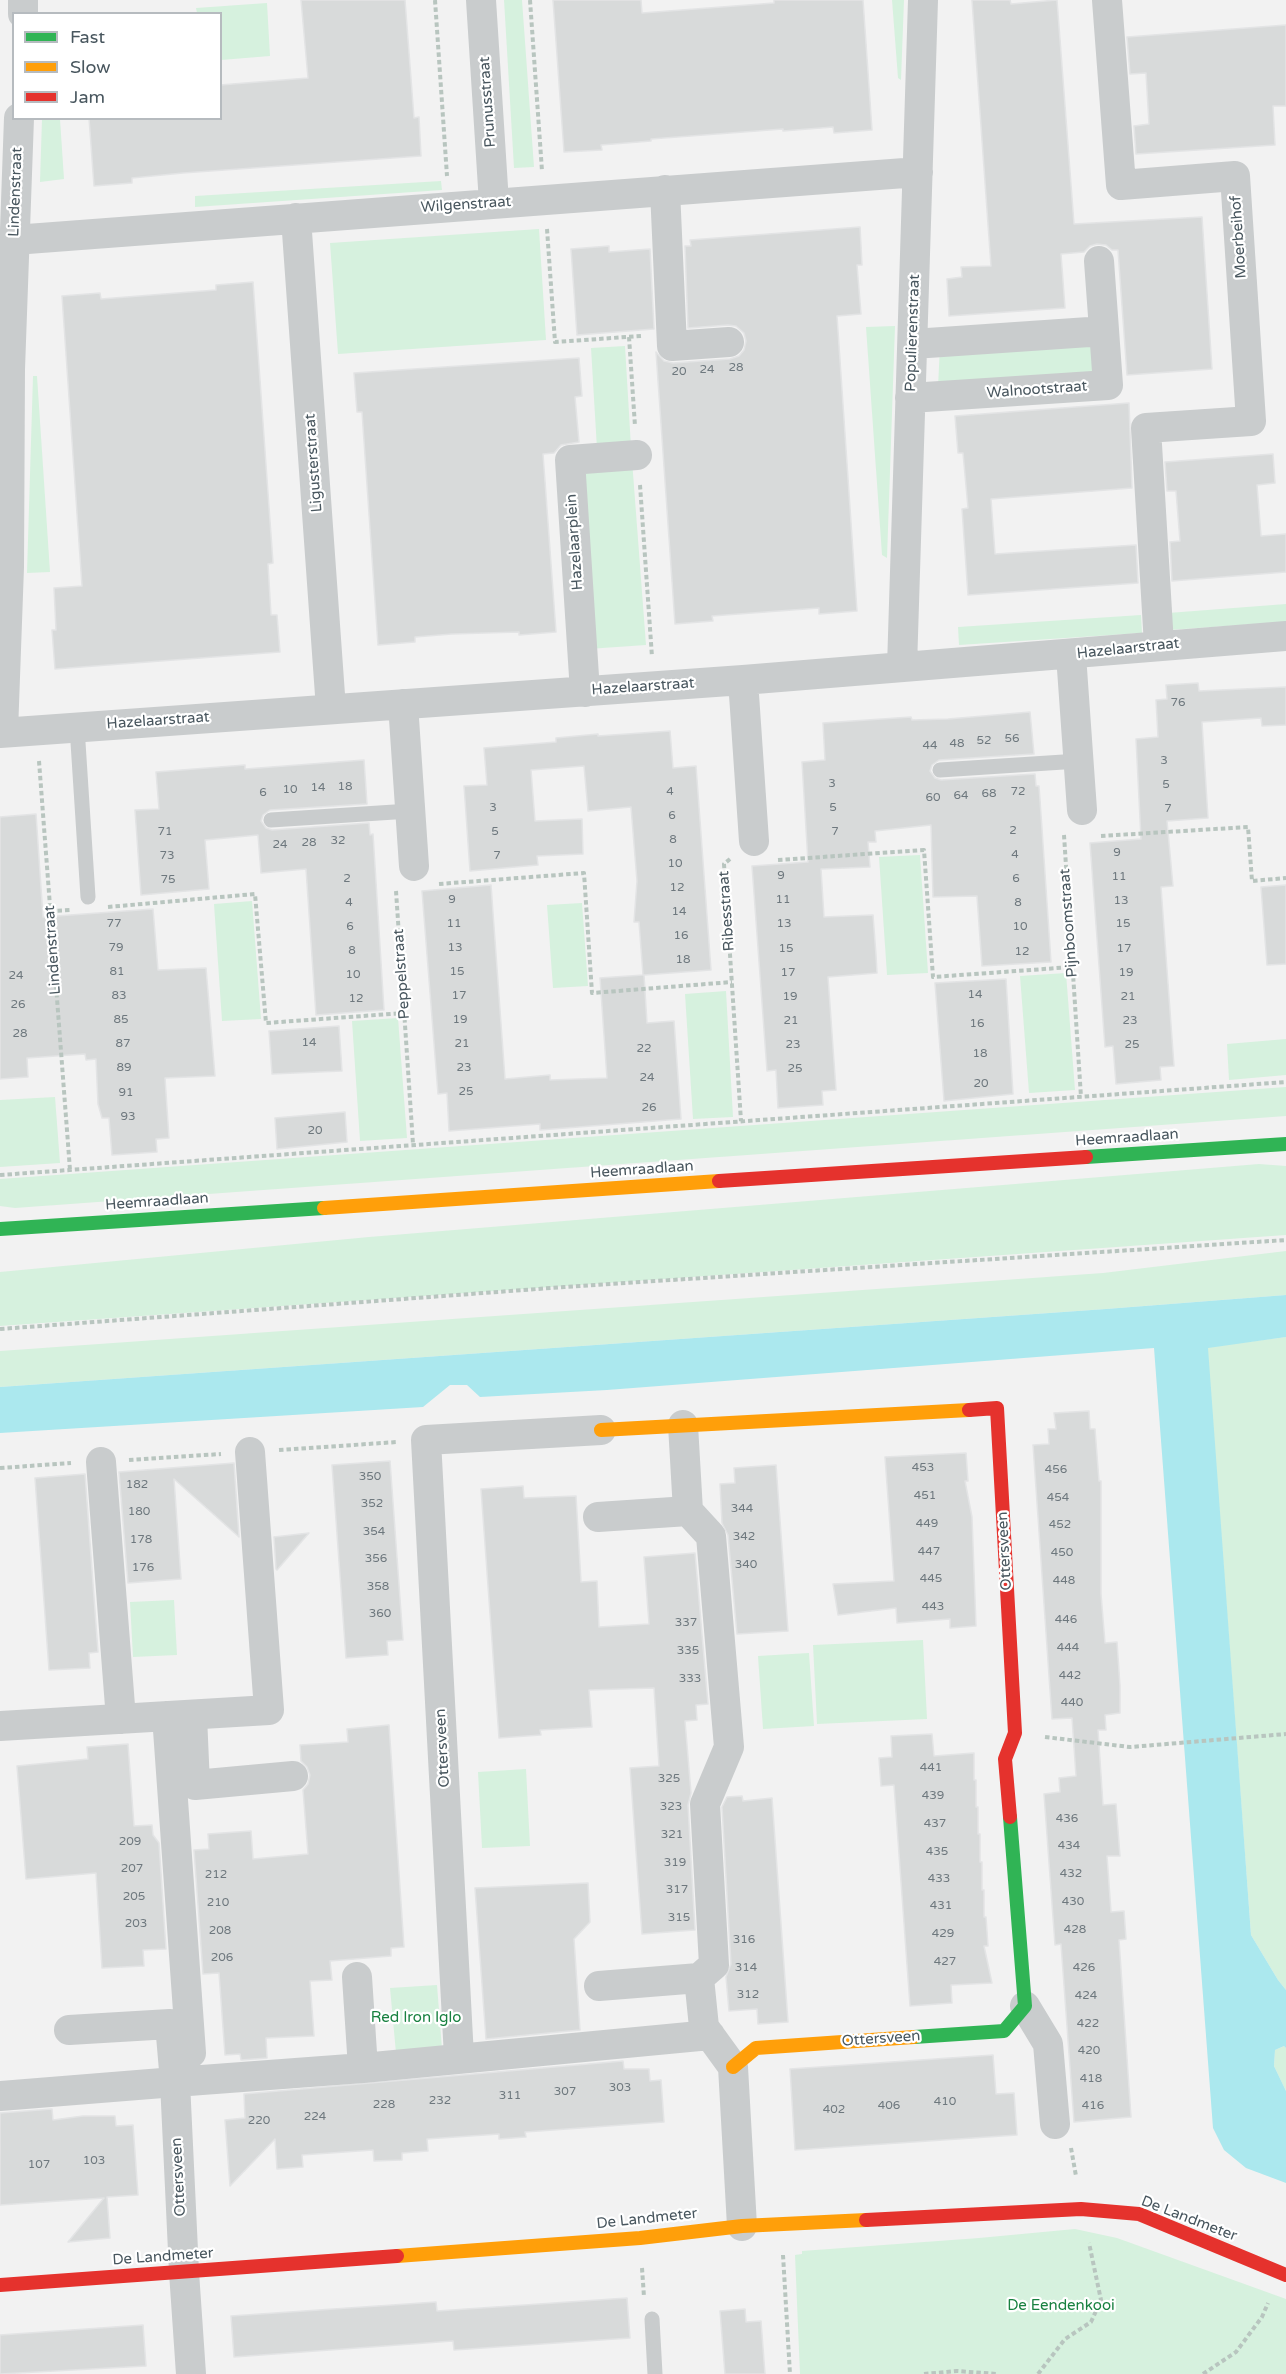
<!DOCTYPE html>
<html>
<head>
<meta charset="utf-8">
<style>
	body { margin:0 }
	#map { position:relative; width:1286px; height:2374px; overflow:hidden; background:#f2f2f2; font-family:"Varela Round",sans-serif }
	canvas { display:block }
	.legend { position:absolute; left:12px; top:12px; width:210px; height:108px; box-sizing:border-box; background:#fff; border:2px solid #b6bbbf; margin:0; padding:8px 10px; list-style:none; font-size:18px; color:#48565e }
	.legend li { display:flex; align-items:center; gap:12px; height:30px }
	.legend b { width:30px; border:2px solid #b6bbbf }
</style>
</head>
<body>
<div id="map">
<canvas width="1286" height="2374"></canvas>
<ul class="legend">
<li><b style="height:8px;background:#30b455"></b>Fast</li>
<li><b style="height:8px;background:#ff9f0a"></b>Slow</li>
<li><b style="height:8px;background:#e5322d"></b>Jam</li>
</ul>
</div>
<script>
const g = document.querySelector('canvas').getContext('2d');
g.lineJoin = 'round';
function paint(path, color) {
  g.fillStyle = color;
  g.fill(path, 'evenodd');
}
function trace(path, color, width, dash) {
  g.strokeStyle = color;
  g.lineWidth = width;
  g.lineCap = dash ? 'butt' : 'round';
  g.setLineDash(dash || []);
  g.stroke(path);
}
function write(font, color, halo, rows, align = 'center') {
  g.font = font + ' "Varela Round",sans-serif';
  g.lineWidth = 4.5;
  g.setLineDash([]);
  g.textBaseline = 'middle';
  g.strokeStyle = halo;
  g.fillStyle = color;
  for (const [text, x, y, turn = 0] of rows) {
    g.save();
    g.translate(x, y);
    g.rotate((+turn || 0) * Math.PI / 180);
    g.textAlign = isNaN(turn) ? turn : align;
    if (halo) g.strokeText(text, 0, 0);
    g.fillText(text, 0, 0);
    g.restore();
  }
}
const green = new Path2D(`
	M504 0H522L534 167 514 168Z
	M892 0H904L901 80 898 78Z
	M267 3 270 56 221 60 220 14 197 13 196 8Z
	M42 119H60L64 179 40 182Z
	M441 181 442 190 195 207V196Z
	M539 229 546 340 338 354 330 243Z
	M895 326 887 558 882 555 866 327Z
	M1094 334 1097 379 938 387 940 346Z
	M625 346 631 447 597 449 591 348Z
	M33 376H37L50 572 27 573Z
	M632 460 646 645 588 649 575 464Z
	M1286 604V622L1169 630 1168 613Z
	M1141 615 1142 633 959 645 958 627Z
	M920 855 928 973 887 975 879 857Z
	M252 901 261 1019 222 1021 214 904Z
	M582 903 588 986 553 988 547 905Z
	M1066 973 1075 1090 1029 1093 1020 976Z
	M726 991 733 1117 693 1119 685 994Z
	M398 1018 407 1138 360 1141 352 1021Z
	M1286 1039V1075L1229 1080 1227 1044Z
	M1286 1087V1116L15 1208 0 1206V1179Z
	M55 1097 60 1163 0 1167V1100Z
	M1259 1164 1286 1166V1235L0 1326V1272L369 1237Z
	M1286 1251V1295L1106 1309 0 1387V1351L1103 1273Z
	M1286 1337V1990L1278 1980 1251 1935 1207 1347Z
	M174 1600 177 1655 133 1657 130 1602Z
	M923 1640 927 1719 817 1724 813 1645Z
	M809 1653 814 1726 763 1729 758 1656Z
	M526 1769 530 1846 482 1848 478 1772Z
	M437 1985 442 2049 396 2053 390 1988Z
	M1284 2046 1286 2048V2091L1274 2066 1275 2050Z
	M1075 2229 1117 2238 1286 2299V2374H800L795 2255 802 2254V2251L979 2238Z`);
const water = new Path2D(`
	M1286 1295V1337L1208 1348 1251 1935 1278 1980 1286 1990V2048L1284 2046 1275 2050 1274 2066 1286 2091V2183L1246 2168 1224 2150 1213 2128 1154 1348 607 1390 480 1397 467 1385H450L423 1407 0 1433V1387L1106 1309Z`);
const building = new Path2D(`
	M301 0H405L414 118 419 117 421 156 183 173 132 178V183L94 186 89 118H220V85L308 78Z
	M553 0H641L642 13 774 3V0H863L872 130 834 133 833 127 783 131V129L651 139V141L601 145 602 150 564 152Z
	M972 0H1010L1011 4 1057 0 1074 224 1202 217 1212 369 1127 375 1118 250H1112L1106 245 1097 244 1090 246 1084 252 1061 254 1065 308 949 316 947 279 962 277 961 267 991 266Z
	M1286 25V106H1273L1275 145 1136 154 1134 126 1149 124 1146 73 1130 74 1127 37Z
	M860 227 862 265H857L861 314 837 316 857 611 819 614V608L712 616 713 621 675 624 656 352 664 361 673 363 730 359 739 356 744 350 746 341 744 333 736 326 728 325 688 328 685 246H691L690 240Z
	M609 246V252L650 249 654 329 577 335 571 249Z
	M253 282 273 563 268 564 271 615H277L280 652 55 669 52 630H56L54 588 82 586 62 296 100 293 101 299 177 293 216 290V285Z
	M579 358 582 396 575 397 579 442 561 445 554 453 543 454 556 632 519 635V632L452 634 415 637V642L378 645 362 412H357L354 373Z
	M1129 403 1132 488 991 499 995 554 1136 545 1138 583 968 595 962 509 968 508 963 453H958L955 416Z
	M1273 454 1275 483 1257 485 1261 536 1286 534V572L1172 581 1170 542 1180 541 1176 491H1167L1165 462Z
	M1198 683 1199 691 1286 687V725L1262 726 1261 718 1202 722 1208 818 1167 821 1173 886 1161 887 1174 1066 1160 1067 1161 1080 1116 1084 1113 1046 1105 1047 1090 843 1141 839 1136 739 1158 737 1156 700 1167 699 1166 685Z
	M1030 712 1034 754 939 760 932 765 930 771 935 778 941 780 1035 774 1036 786H1039L1042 829 1051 962 982 966 977 896 933 897 931 825 875 831 876 842H868L870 867 821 869 824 917 873 915 876 955 877 973 828 977 836 1090 822 1091 823 1105 778 1108 776 1070 767 1071 752 866 808 862 802 762 825 760 823 723 911 717 912 720 948 719Z
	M670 731 673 768 696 766 711 970 644 975 647 1023 674 1021 681 1119 540 1130V1124L449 1131 447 1093 438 1094 422 891 491 885 505 1079 550 1075V1080L607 1078 600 978 643 975 639 922H634L637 881 631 807 588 811 584 766 531 770 535 821 582 819 583 854 537 856 538 865 470 871 464 786 487 785 484 748 556 742V738L598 734V736Z
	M364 760 367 804 270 810 263 815 261 821 266 828 272 830 369 823 370 835 373 834 384 1010 316 1015 306 869 261 873 258 835 205 840 209 889 141 895 135 810 159 809 156 772 245 765V769Z
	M36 814 43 917 153 909 158 970 206 968 215 1076 165 1078 169 1138 156 1139 157 1152 112 1155 109 1118H102L98 1104 96 1059 86 1060 85 1054 27 1058 28 1077 0 1079V817Z
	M1286 885V964L1267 965 1261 887Z
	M1006 979 1013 1094 944 1101 935 983Z
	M339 1026 342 1071 272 1074 269 1031Z
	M345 1112 347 1142 277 1149 275 1118Z
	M1089 1411 1090 1429H1095L1099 1481H1101V1594L1105 1643 1117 1642 1120 1686V1713L1105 1715 1106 1730H1098L1103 1805 1116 1804 1120 1856H1107L1111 1912 1124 1911 1126 1939 1119 1940 1131 2117 1074 2122 1061 1944 1055 1945 1044 1794 1060 1792 1059 1778 1076 1776 1072 1718 1052 1719 1033 1445 1049 1444 1048 1429H1056L1054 1413Z
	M966 1453 968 1481H965L972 1517 976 1626 950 1628V1619L897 1623 896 1608 838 1615 833 1584 894 1581 885 1457Z
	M390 1461 403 1640 387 1641 388 1655 346 1658 332 1465Z
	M234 1463 239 1537 174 1479 181 1579 128 1583 119 1472Z
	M776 1465 788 1631 737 1634 728 1535 722 1523 720 1484 735 1483 734 1468Z
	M85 1474 98 1652 89 1653 90 1668 49 1670 35 1478Z
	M523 1486 524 1498 576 1496 581 1582 597 1581 599 1627 649 1624 644 1557 695 1553 708 1704 696 1705 697 1720 685 1721 691 1793 688 1805 695 1930 642 1934 630 1768 659 1766 654 1688 589 1690 592 1727 540 1730 541 1735 499 1738 481 1489Z
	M309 1533 277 1570 276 1569 274 1537Z
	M389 1725 404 1947 391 1948V1956L330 1961 332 1980 310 1981 314 2036 266 2038 267 2058 241 2060 240 2054 225 2055 219 1973 203 1974 194 1850 209 1849 208 1834 251 1831 253 1859 308 1854 303 1790 308 1784 310 1775 307 1767 301 1761 300 1745 348 1742 347 1729Z
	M932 1734 934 1756 974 1753V1780H976V1807H978V1834H980V1862H982V1890H984V1917H986L988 1946H984L992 1983 951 1985 952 2003 910 2006 894 1785 881 1786 879 1758 892 1757 891 1736Z
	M128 1744 134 1826 152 1825 153 1835 159 1843 166 1949 143 1950 144 1966 102 1968 96 1873 26 1879 17 1766 88 1759 87 1747Z
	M742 1796 743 1801 772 1798 788 2022 758 2024 757 2009 729 2011 726 1977 731 1964 722 1807 727 1797Z
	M588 1883 590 1922 574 1939 580 2030 486 2039 475 1888Z
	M993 2055 996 2094 1014 2093 1017 2135 795 2150 790 2069Z
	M623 2061 624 2069H649L650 2081 661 2080 664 2122 525 2132 526 2137 499 2139V2134L427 2139 428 2151 402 2153V2160L374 2161 373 2150 302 2155 303 2167 277 2169 275 2139 230 2186 225 2120 245 2118 244 2094Z
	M52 2109 53 2120 83 2116H115L116 2126 133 2125 138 2195 107 2197 110 2238 68 2242 104 2198 0 2205V2113Z
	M627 2298 630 2338 454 2350 453 2341 234 2357 231 2316 436 2302 437 2311Z
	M745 2309 746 2322 761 2321 765 2374H725L720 2311Z
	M143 2325 146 2366 0 2374V2335Z`);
const path = new Path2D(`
	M435 0 447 176
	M530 0 542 171
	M547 229 555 342 641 336
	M629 337 635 426
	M640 485 652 657
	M39 761 70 1170
	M1064 835 1081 1097
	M1101 836 1248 827 1252 881 1286 878
	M730 859 724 864 741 1121
	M778 860 924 850 933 977 1072 967
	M439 884 584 873 592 993 732 982
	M396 891 413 1144
	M108 907 255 894 266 1023 404 1013
	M50 911 71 910
	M0 1175 1286 1082
	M0 1329 564 1287 1286 1240
	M279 1450 397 1442
	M129 1460 221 1454
	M0 1468 71 1463
	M1045 1737 1130 1747 1286 1734
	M1071 2148 1076 2176
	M783 2255 790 2374
	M642 2268 644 2297
	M924 2374 957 2371 997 2374
	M1038 2374 1065 2339 1091 2322 1101 2300 1089 2243
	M1203 2374 1236 2352 1262 2317 1268 2303`);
const lane = new Path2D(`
	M77 727 88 897
	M940 770 1079 761
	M271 820 410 811
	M652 2319 655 2374`);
const street = new Path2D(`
	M481 0 494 203
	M1107 0 1121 185 1235 176 1251 421 1146 428 1159 645
	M23 14V0
	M665 190 672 346 729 342
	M296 218 331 709
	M14 240 918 172
	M913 344 1104 331
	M910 398 1108 385 1099 261
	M1071 655 1082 810
	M902 667 923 0
	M743 680 754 841
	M585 692 570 460 637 455
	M403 704 414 866
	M3 732 9 567 10 369 19 118
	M0 733 743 680 1286 636
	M101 1462 121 1719
	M688 1511 711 1536 729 1747 705 1804 714 1965 699 1978
	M598 1517 688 1511 683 1425
	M167 1716 191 2053
	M192 1716 195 1785 293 1776
	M0 1726 269 1710 250 1452
	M599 1986 699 1978 704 2027 733 2067 742 2226
	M1025 2006 1048 2044 1055 2124
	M69 2030 170 2024 175 2082 363 2068 357 1977
	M459 2057 426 1440 601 1430
	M363 2068 710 2035
	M0 2096 175 2082 184 2272 191 2374`);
const fast = new Path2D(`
	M1086 1157 1286 1144
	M0 1229 324 1208
	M914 2037 1004 2031 1025 2006 1010 1817`);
const slow = new Path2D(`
	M324 1208 719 1181
	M601 1430 969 1410
	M733 2067 756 2048 914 2037
	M397 2256 640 2238 742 2226 866 2220`);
const jam = new Path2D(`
	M719 1181 1086 1157
	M969 1410 997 1408 1015 1733 1005 1759 1010 1817
	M866 2220 1081 2209 1139 2214 1286 2275
	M0 2285 397 2256`);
const numberNames = [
	["28",736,368],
	["24",707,370],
	["20",679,372],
	["76",1178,703],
	["56",1012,739],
	["52",984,741],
	["48",957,744],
	["44",930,746],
	["3",1164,761],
	["3",832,784],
	["5",1166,785],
	["18",345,787],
	["14",318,788],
	["10",290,790],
	["4",670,792],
	["72",1018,792],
	["6",263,793],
	["68",989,794],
	["64",961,796],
	["60",933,798],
	["3",493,808],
	["5",833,808],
	["7",1168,809],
	["6",672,816],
	["2",1013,831],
	["71",165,832],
	["5",495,832],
	["7",835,832],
	["8",673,840],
	["32",338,841],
	["28",309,843],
	["24",280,845],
	["9",1117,853],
	["4",1015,855],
	["73",167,856],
	["7",497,856],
	["10",675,864],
	["9",781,876],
	["11",1119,877],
	["2",347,879],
	["6",1016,879],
	["75",168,880],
	["12",677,888],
	["9",452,900],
	["11",783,900],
	["13",1121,901],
	["4",349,903],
	["8",1018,903],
	["14",679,912],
	["77",114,924],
	["11",454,924],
	["13",784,924],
	["15",1123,924],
	["6",350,927],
	["10",1020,927],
	["16",681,936],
	["79",116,948],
	["13",455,948],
	["15",786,949],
	["17",1124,949],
	["8",352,951],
	["12",1022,952],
	["18",683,960],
	["81",117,972],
	["15",457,972],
	["17",788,973],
	["19",1126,973],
	["10",353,975],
	["24",16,976],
	["14",975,995],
	["83",119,996],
	["17",459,996],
	["19",790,997],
	["21",1128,997],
	["12",356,999],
	["26",18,1005],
	["85",121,1020],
	["19",460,1020],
	["21",791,1021],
	["23",1130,1021],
	["16",977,1024],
	["28",20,1034],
	["14",309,1043],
	["87",123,1044],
	["21",462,1044],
	["23",793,1045],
	["25",1132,1045],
	["22",644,1049],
	["18",980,1054],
	["89",124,1068],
	["23",464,1068],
	["25",795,1069],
	["24",647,1078],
	["20",981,1084],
	["25",466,1092],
	["91",126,1093],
	["26",649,1108],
	["93",128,1117],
	["20",315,1131],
	["453",923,1468],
	["456",1056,1470],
	["350",370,1477],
	["182",137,1485],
	["451",925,1496],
	["454",1058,1498],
	["352",372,1504],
	["344",742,1509],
	["180",139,1512],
	["449",927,1524],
	["452",1060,1525],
	["354",374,1532],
	["342",744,1537],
	["178",141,1540],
	["447",929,1552],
	["450",1062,1553],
	["356",376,1559],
	["340",746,1565],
	["176",143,1568],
	["445",931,1579],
	["448",1064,1581],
	["358",378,1587],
	["443",933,1607],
	["360",380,1614],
	["446",1066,1620],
	["337",686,1623],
	["444",1068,1648],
	["335",688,1651],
	["442",1070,1676],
	["333",690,1679],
	["440",1072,1703],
	["441",931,1768],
	["325",669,1779],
	["439",933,1796],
	["323",671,1807],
	["436",1067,1819],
	["437",935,1824],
	["321",672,1835],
	["209",130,1842],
	["434",1069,1846],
	["435",937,1852],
	["319",675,1863],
	["207",132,1869],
	["432",1071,1874],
	["212",216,1875],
	["433",939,1879],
	["317",677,1890],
	["205",134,1897],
	["430",1073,1902],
	["210",218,1903],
	["431",941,1906],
	["315",679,1918],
	["203",136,1924],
	["428",1075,1930],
	["208",220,1931],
	["429",943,1934],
	["316",744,1940],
	["206",222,1958],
	["427",945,1962],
	["314",746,1968],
	["426",1084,1968],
	["312",748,1995],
	["424",1086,1996],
	["422",1088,2024],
	["420",1089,2051],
	["418",1091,2079],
	["303",620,2088],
	["307",565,2092],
	["311",510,2096],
	["232",440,2101],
	["410",945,2102],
	["228",384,2105],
	["406",889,2106],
	["416",1093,2106],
	["402",834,2110],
	["224",315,2117],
	["220",259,2121],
	["103",94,2161],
	["107",39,2165]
];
const streetNames = [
	["Prunusstraat",488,102,-94],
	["Lindenstraat",16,192,-88],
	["Wilgenstraat",466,205,-4],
	["Moerbeihof",1239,237,-94],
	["Populierenstraat",913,333,-88],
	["Walnootstraat",1037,390,-4],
	["Ligusterstraat",314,463,-94],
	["Hazelaarplein",575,542,-94],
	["Hazelaarstraat",1128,649,-6],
	["Hazelaarstraat",643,687,-4],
	["Hazelaarstraat",158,721,-4],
	["Ribesstraat",727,911,-94],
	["Pijnboomstraat",1069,923,-94],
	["Lindenstraat",53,950,-94],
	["Peppelstraat",402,974,-94],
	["Heemraadlaan",1127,1138,-4],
	["Heemraadlaan",642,1170,-4],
	["Heemraadlaan",157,1202,-4],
	["Ottersveen",1005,1551,-93],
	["Ottersveen",443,1748,-93],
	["Ottersveen",881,2039,-4],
	["Ottersveen",179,2177,-93],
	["De Landmeter",647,2219,-6],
	["De Landmeter",1189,2219,21],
	["De Landmeter",163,2257,-4]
];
const parkNames = [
	["Red Iron Iglo",416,2018],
	["De Eendenkooi",1061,2306]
];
paint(green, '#d6f1de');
paint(water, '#abe8ee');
paint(building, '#d8dada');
trace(building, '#e3e4e5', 1.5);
trace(path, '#b8c5bf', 4, [4.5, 3]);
trace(lane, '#c9cccd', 15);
trace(street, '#c9cccd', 30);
trace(fast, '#30b455', 14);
trace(slow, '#ff9f0a', 14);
trace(jam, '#e5322d', 14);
write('12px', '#6e787e', null, numberNames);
write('15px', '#48565e', '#fff', streetNames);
write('15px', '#188140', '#fff', parkNames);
</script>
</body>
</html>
